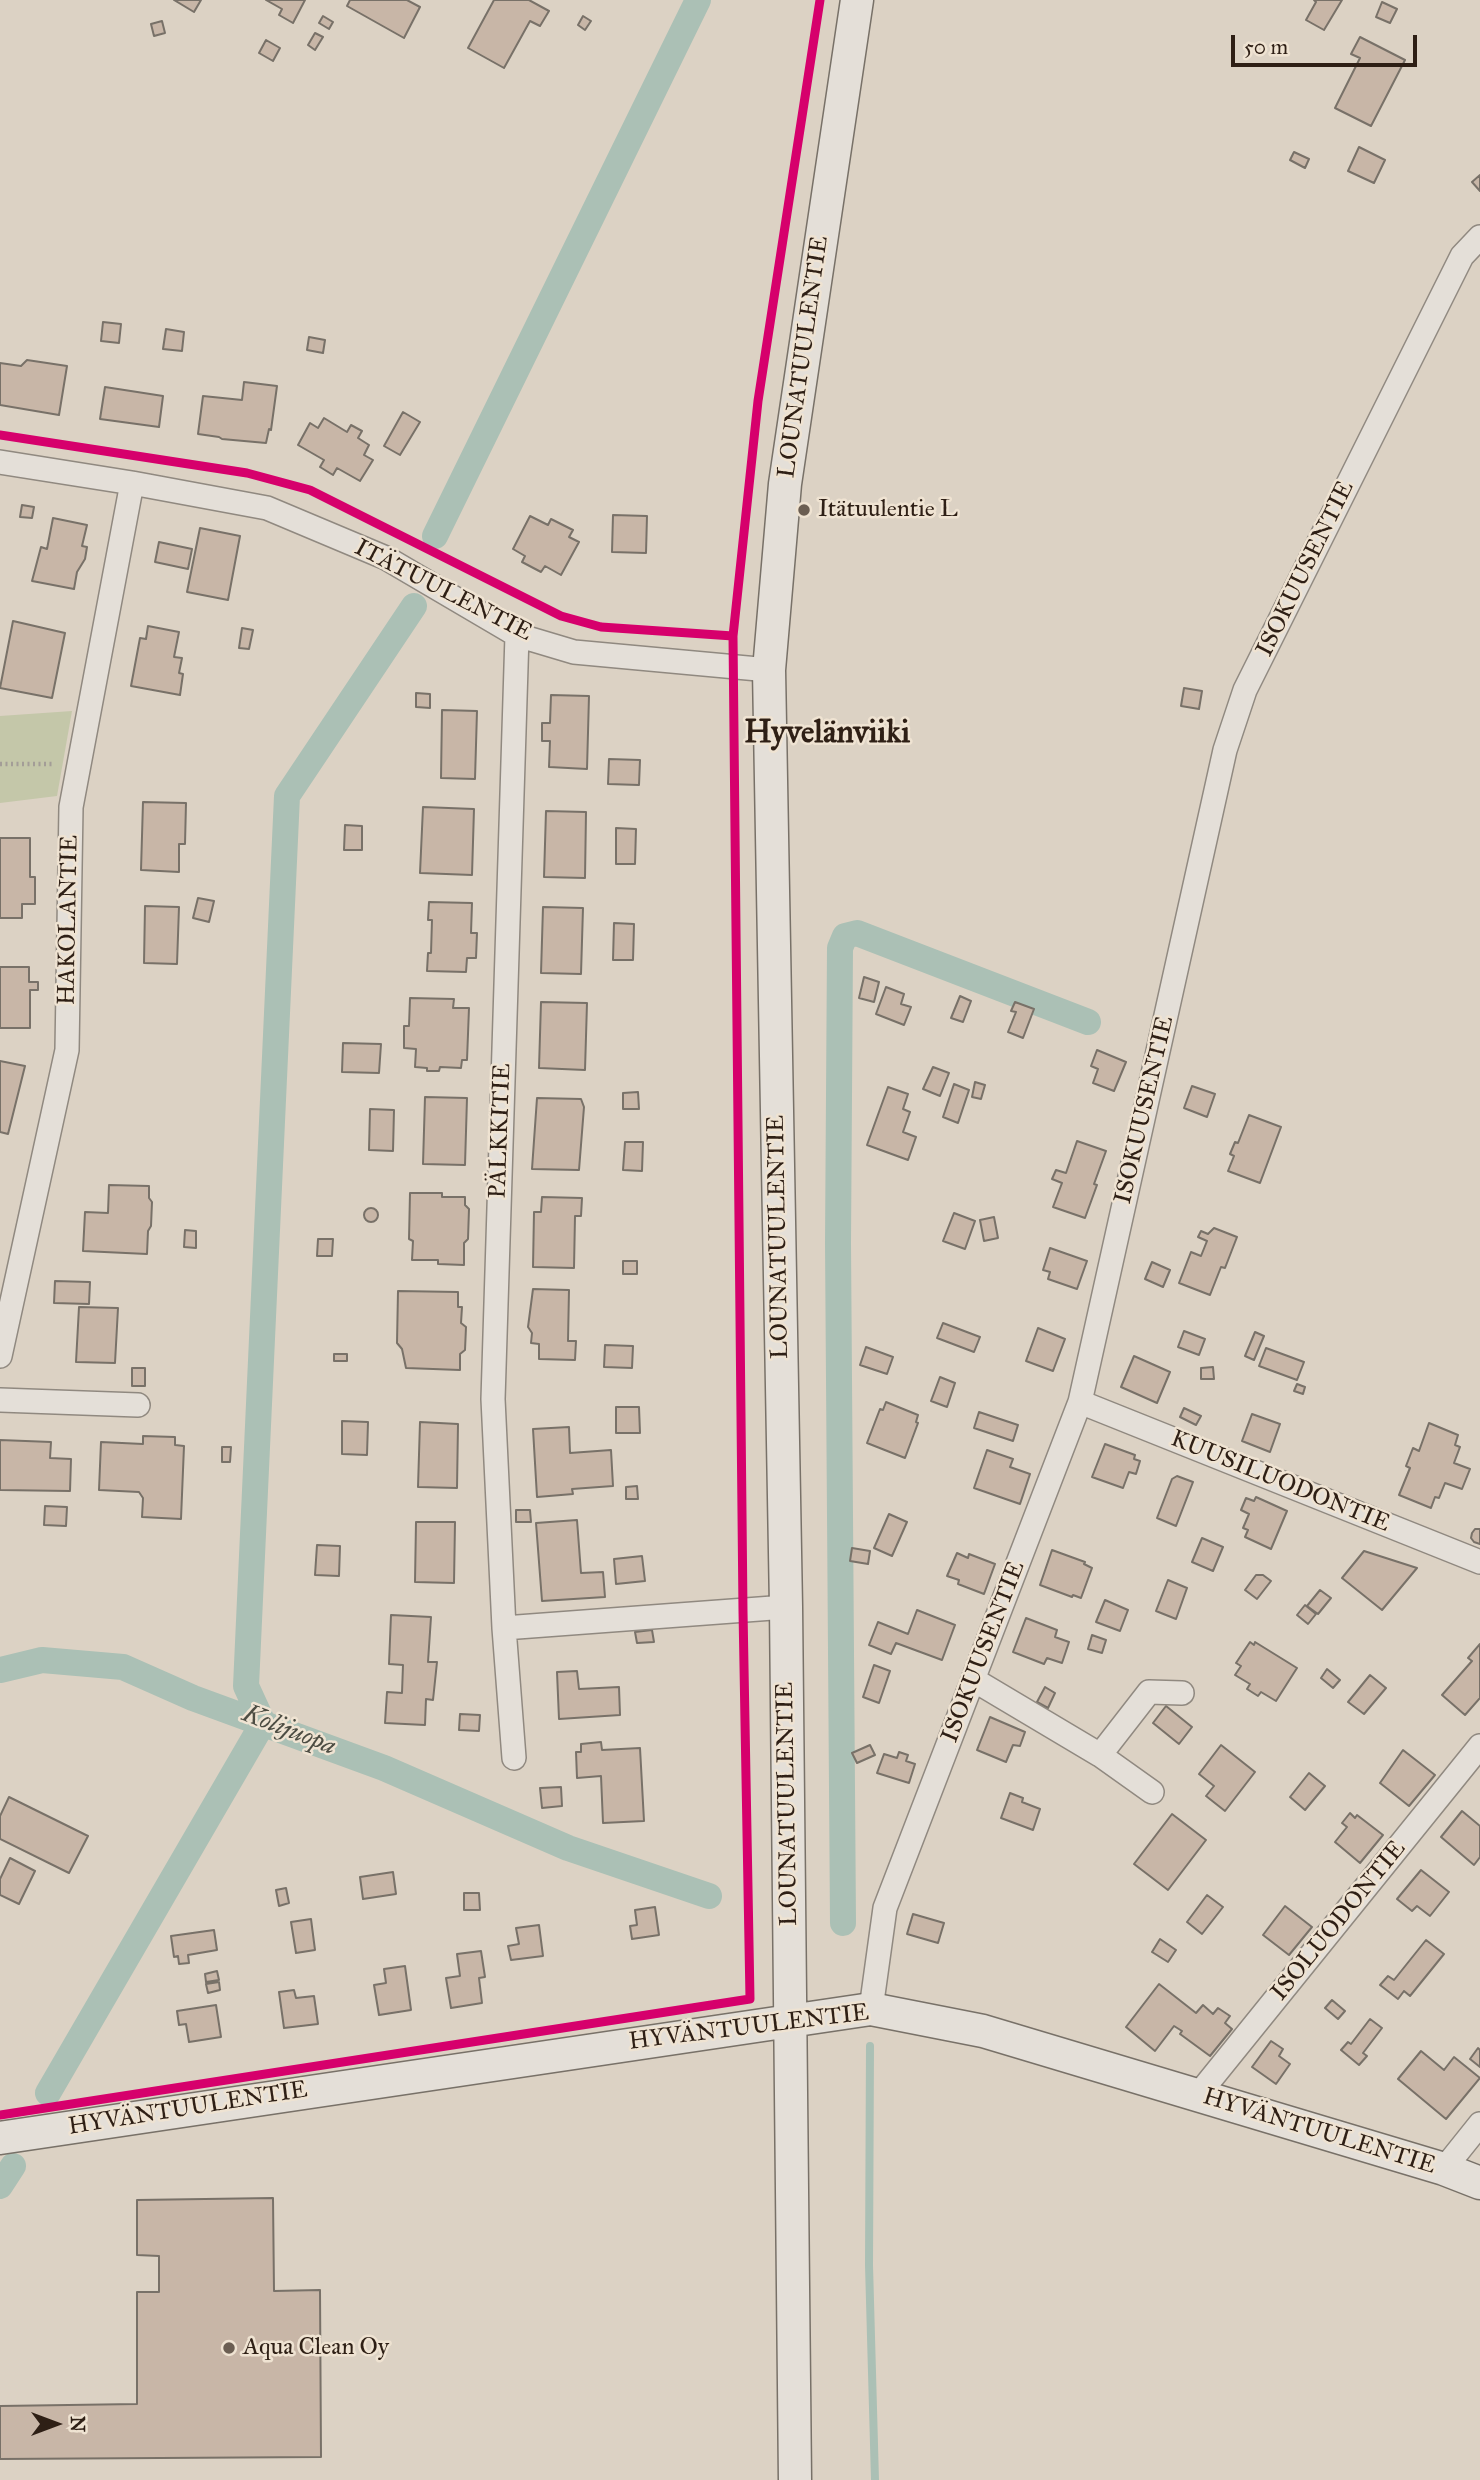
<!DOCTYPE html>
<html>
<head>
<meta charset="utf-8">
<style>
	body { margin:0 }
	#map { position:relative; width:1480px; height:2480px; overflow:hidden; background:#dcd2c4; font-family:"IM FELL Great Primer",serif }
	canvas { display:block }
	.north { position:absolute; left:21px; top:2389px; width:70px; height:70px; -webkit-text-stroke:5px #efe3d2; paint-order:stroke; rotate:90deg; font-size:19px; font-weight:700; line-height:28px; text-align:center; color:#2e1f15 }
	.north::after { content:''; display:block; margin:auto; width:24px; height:32px; background:#2e1f15; clip-path:polygon(50% 0,100% 100%,50% 72%,0 100%) }
	.scale { position:absolute; left:1231px; top:35px; width:186px; height:32px; box-sizing:border-box; border:4px solid #2e1f15; border-top:0; padding-left:9px; font-size:21px; line-height:24px; white-space:nowrap; color:#2e1f15; -webkit-text-stroke:5px #efe3d2; paint-order:stroke }
</style>
</head>
<body>
<div id="map">
<canvas width="1480" height="2480"></canvas>
<div class="north">N</div>
<div class="scale">50 m</div>
</div>
<script>
const g = document.querySelector('canvas').getContext('2d');
g.lineJoin = 'round';
function paint(path, color) {
  g.fillStyle = color;
  g.fill(path, 'evenodd');
}
function trace(path, color, width, dash) {
  g.strokeStyle = color;
  g.lineWidth = width;
  g.lineCap = dash ? 'butt' : 'round';
  g.setLineDash(dash || []);
  g.stroke(path);
}
function write(font, color, halo, rows, align = 'center') {
  g.font = font + ' "IM FELL Great Primer",serif';
  g.lineWidth = 5;
  g.setLineDash([]);
  g.textBaseline = 'middle';
  g.strokeStyle = halo;
  g.fillStyle = color;
  for (const [text, x, y, turn = 0] of rows) {
    g.save();
    g.translate(x, y);
    g.rotate((+turn || 0) * Math.PI / 180);
    g.textAlign = isNaN(turn) ? turn : align;
    if (halo) g.strokeText(text, 0, 0);
    g.fillText(text, 0, 0);
    g.restore();
  }
}
const green = new Path2D(`
	M72 711 57 796 0 803V716Z`);
const stream = new Path2D(`
	M870 2046 869 2265 875 2480`);
const canal = new Path2D(`
	M435 536 698 0
	M0 1670 42 1660 123 1667 193 1698 384 1768 568 1848 709 1896
	M843 1923 838 1243 840 948 845 936 857 933 1088 1022
	M48 2093 263 1723 246 1686 287 796 414 606
	M0 2186 13 2166`);
const building = new Path2D(`
	M174 0H201L194 12Z
	M266 0H305L293 23 279 15 282 9Z
	M350 0H407L420 7 404 38 347 6Z
	M494 0H529L549 11 540 26 530 21 504 68 468 48Z
	M1342 0 1324 30 1306 20 1316 2 1314 0Z
	M1382 2 1397 9 1390 23 1376 17Z
	M323 16 333 22 329 29 319 23Z
	M583 16 591 21 585 30 578 25Z
	M162 21 165 33 154 36 151 24Z
	M315 33 323 37 315 50 308 45Z
	M1360 37 1405 60 1371 126 1335 108 1360 58 1351 54Z
	M266 40 280 48 273 61 259 53Z
	M1359 147 1385 160 1374 183 1348 171Z
	M1294 152 1309 159 1305 168 1290 160Z
	M1480 175V191L1472 182Z
	M103 322 121 324 119 343 101 341Z
	M166 329 184 332 182 351 163 349Z
	M309 337 325 340 323 353 307 350Z
	M27 360 67 366 59 415 0 405V363L21 366Z
	M244 382 277 386 271 430 269 429 266 443 222 439 219 437 198 434 203 396 242 400Z
	M105 387 163 396 159 427 100 419Z
	M403 412 420 422 400 455 384 446Z
	M324 418 347 432 351 425 362 431 358 438 369 445 364 455 373 460 360 481 337 468 333 475 320 467 324 460 298 445 310 423 318 428Z
	M22 505 34 507 32 518 20 517Z
	M613 515 647 516 646 553 612 552Z
	M530 516 548 525 551 519 573 530 569 537 579 542 561 575 545 566 541 572 522 562 525 556 513 549Z
	M53 518 87 525 82 546 87 547 85 559 77 572 74 589 32 581 41 547 47 549Z
	M200 528 240 536 228 600 187 592Z
	M159 542 192 549 188 569 155 562Z
	M13 621 65 633 52 698 0 688Z
	M148 626 179 632 174 657 182 658 179 673 183 674 180 695 131 686 140 638 146 639Z
	M242 628 253 630 249 649 239 648Z
	M1184 688 1202 691 1199 709 1181 706Z
	M416 693 430 694V708L416 707Z
	M551 695 589 696 587 769 549 767 550 741H542V723H550Z
	M442 710 477 711 475 779 441 778Z
	M609 759 640 760 639 785 608 784Z
	M143 802 186 803 185 844H179V872L141 870Z
	M423 807 474 809 472 875 420 873Z
	M546 811 586 812 585 878 544 877Z
	M345 825 362 826V850H344Z
	M616 828 636 829 635 864H616Z
	M0 838H30V877H35V904H22V918H0Z
	M198 898 214 901 209 922 193 918Z
	M429 902 472 903 471 933H477L476 958H467L466 972 427 971 428 953H431L432 920H428Z
	M145 906 179 907 177 964 144 963Z
	M543 907 583 908 581 974 541 973Z
	M614 923 634 924 633 960H613Z
	M0 967H29V982H38V990H30V1028H0Z
	M864 977 879 982 874 1002 859 998Z
	M886 987 904 994 901 1004 911 1007 904 1025 876 1014Z
	M960 996 971 1001 963 1022 951 1018Z
	M410 998 454 999 453 1008H469L467 1060H462L461 1068 440 1067 439 1071H427V1068L415 1067 416 1049 404 1048V1026H409Z
	M541 1002 587 1003 585 1070 539 1068Z
	M1015 1002 1034 1009 1023 1038 1008 1032 1016 1012 1011 1011Z
	M343 1043 381 1044 379 1073 342 1072Z
	M1097 1050 1126 1062 1114 1091 1093 1083 1098 1069 1091 1066Z
	M0 1061 25 1066 8 1134 0 1132Z
	M933 1067 949 1073 940 1096 923 1089Z
	M975 1082 985 1085 981 1099 972 1097Z
	M954 1084 969 1090 958 1123 943 1117Z
	M1192 1086 1215 1094 1207 1117 1184 1108Z
	M888 1087 908 1094 903 1109 910 1112 903 1132 916 1137 908 1160 867 1145Z
	M638 1092 639 1109H623V1093Z
	M425 1097 467 1098 465 1165 423 1164Z
	M537 1098 581 1099 584 1107 579 1170 532 1169Z
	M370 1109 394 1110 393 1151 369 1150Z
	M1249 1115 1281 1127 1260 1183 1228 1171 1234 1156 1230 1154 1235 1142 1238 1143Z
	M1077 1141 1106 1151 1094 1184 1097 1185 1085 1218 1053 1207 1062 1183 1052 1179 1056 1170 1066 1173Z
	M625 1142H643L642 1171 623 1170Z
	M109 1185 149 1186V1198L152 1202 151 1226 148 1231 147 1254 83 1251 85 1212 108 1213Z
	M410 1193H442V1197H465V1205L469 1209 468 1239 464 1243V1265L438 1264V1260H412L413 1241 409 1239Z
	M542 1197 582 1198 581 1216H575L574 1268 533 1267 534 1212H541Z
	M364 1215a7 7 0 1 1 14 0a7 7 0 1 1-14 0Z
	M954 1213 975 1221 965 1249 943 1241Z
	M994 1217 998 1238 984 1241 980 1220Z
	M1214 1228 1237 1237 1225 1268 1221 1267 1210 1295 1179 1283 1191 1252 1201 1256 1207 1241 1198 1237 1201 1231 1208 1234Z
	M185 1230 196 1231V1248L184 1247Z
	M318 1239H333L332 1256H317Z
	M1050 1248 1087 1261 1077 1289 1048 1279 1050 1272 1043 1270Z
	M623 1261H637V1274H623Z
	M1152 1262 1170 1270 1163 1287 1145 1279Z
	M55 1281 90 1282 89 1304 54 1303Z
	M533 1289 569 1290 568 1341H576L575 1360 539 1359V1344L531 1343 532 1333 528 1327Z
	M398 1291 458 1292V1307H462L461 1323 466 1327 465 1350 460 1354V1370L406 1368 402 1349 397 1343Z
	M79 1307 118 1308 115 1363 76 1362Z
	M943 1323 980 1337 974 1352 937 1338Z
	M1038 1328 1065 1339 1053 1371 1026 1361Z
	M1184 1331 1205 1339 1199 1355 1178 1347Z
	M1255 1332 1264 1336 1254 1360 1245 1356Z
	M605 1345 633 1346 632 1368 604 1367Z
	M866 1347 893 1357 887 1374 860 1365Z
	M1266 1348 1304 1362 1297 1380 1259 1366Z
	M334 1354H347V1361H334Z
	M1134 1356 1170 1372 1157 1403 1121 1387Z
	M1213 1367 1214 1379H1201V1368Z
	M132 1368H145V1386H132Z
	M940 1377 955 1383 947 1407 931 1401Z
	M1297 1384 1305 1387 1303 1394 1294 1391Z
	M886 1402 918 1415 916 1422 918 1423 905 1458 867 1443 880 1409 883 1410Z
	M616 1407H639L640 1433H616Z
	M1184 1408 1201 1416 1196 1425 1180 1417Z
	M979 1412 1018 1425 1013 1441 974 1428Z
	M1252 1414 1280 1424 1270 1452 1242 1441Z
	M342 1421 368 1422 367 1455 342 1454Z
	M420 1422 458 1424 457 1488 418 1487Z
	M1429 1423 1458 1435 1455 1445 1460 1447 1454 1463 1470 1469 1462 1489 1445 1483 1439 1498 1435 1497 1431 1508 1399 1495 1410 1468 1406 1466 1413 1448 1419 1451Z
	M569 1427 570 1453 611 1450 613 1486 572 1489 573 1494 537 1497 533 1429Z
	M143 1436 175 1437V1445L184 1446 181 1519 142 1517 143 1498 139 1492 99 1490 101 1442 143 1444Z
	M0 1440 51 1442 50 1458 71 1459 70 1491 0 1490Z
	M1105 1444 1135 1455 1134 1459 1140 1461 1136 1474 1129 1472 1123 1488 1092 1477Z
	M222 1447H231L230 1462H222Z
	M987 1450 1013 1459 1010 1467 1030 1474 1020 1504 974 1488Z
	M1177 1476 1193 1482 1176 1526 1157 1518 1172 1479Z
	M637 1486 638 1499H626V1487Z
	M1256 1497 1287 1511 1271 1549 1245 1537 1248 1530 1243 1528 1249 1514 1241 1510 1246 1498 1254 1501Z
	M45 1506 67 1507 66 1526 44 1525Z
	M516 1510H530L531 1522H516Z
	M889 1514 907 1522 892 1556 874 1548Z
	M577 1520 581 1573 603 1572 605 1597 542 1601 536 1523Z
	M416 1522H455L454 1583 415 1582Z
	M1475 1529H1480V1544L1474 1542 1471 1538 1472 1533Z
	M1202 1538 1223 1547 1213 1571 1192 1562Z
	M317 1545 340 1546 339 1576 315 1575Z
	M852 1548 870 1551 868 1564 850 1561Z
	M1052 1550 1085 1562 1084 1564 1092 1568 1081 1598 1073 1595 1072 1597 1040 1585Z
	M1364 1551 1417 1568 1382 1610 1342 1578Z
	M957 1553 968 1558 969 1554 995 1564 984 1594 958 1584 959 1580 947 1576Z
	M642 1556 645 1581 616 1584 614 1559Z
	M1256 1575H1263L1271 1581 1257 1599 1245 1590Z
	M1168 1580 1187 1588 1176 1619 1156 1611Z
	M1320 1590 1331 1598 1318 1614 1307 1606Z
	M1105 1600 1128 1610 1120 1631 1096 1622Z
	M1305 1605 1316 1614 1308 1624 1297 1615Z
	M917 1610 955 1625 942 1660 896 1643 891 1654 869 1645 878 1622 908 1634Z
	M391 1615 431 1617 428 1662H437L433 1700 426 1699 425 1725 385 1723 387 1692 402 1693 403 1665 389 1664Z
	M1026 1618 1057 1630 1055 1637 1069 1642 1062 1663 1047 1658 1044 1664 1013 1652Z
	M652 1630 654 1642 637 1643 635 1632Z
	M1092 1635 1106 1640 1102 1653 1088 1649Z
	M1250 1642 1254 1645 1255 1642 1297 1668 1276 1701 1261 1692 1258 1696 1247 1689 1250 1684 1235 1675 1241 1666 1236 1663Z
	M1480 1644V1698L1465 1715 1442 1695 1472 1661 1468 1658Z
	M874 1665 890 1671 879 1703 863 1697Z
	M1327 1669 1340 1680 1333 1688 1321 1678Z
	M577 1671 579 1689 619 1687 620 1715 559 1719 557 1672Z
	M1370 1675 1386 1688 1364 1714 1348 1702Z
	M1045 1687 1055 1693 1048 1708 1037 1702Z
	M1166 1706 1192 1727 1179 1744 1153 1723Z
	M460 1714 480 1715 479 1731 459 1730Z
	M990 1717 1025 1732 1020 1746 1013 1745 1006 1762 977 1750Z
	M601 1742 602 1750 640 1748 644 1821 603 1823 601 1776 577 1778 576 1752H581V1744Z
	M870 1745 875 1755 857 1763 852 1753Z
	M1221 1745 1255 1772 1225 1811 1206 1796 1214 1786 1199 1774Z
	M1403 1750 1435 1775 1409 1806 1380 1783Z
	M899 1752 908 1755 906 1761 915 1764 909 1783 877 1773 884 1754 897 1758Z
	M1309 1773 1325 1786 1305 1810 1290 1797Z
	M561 1787 562 1806 542 1808 540 1788Z
	M1010 1793 1023 1798 1022 1802 1040 1809 1033 1830 1001 1818Z
	M9 1797 88 1836 69 1873 0 1839V1816Z
	M1462 1811 1480 1826V1857L1474 1865 1441 1837Z
	M1350 1813 1355 1818 1357 1815 1383 1835 1360 1863 1335 1842 1347 1827 1342 1823Z
	M1172 1814 1206 1840 1168 1890 1134 1864Z
	M10 1858 35 1871 19 1904 0 1895V1879Z
	M1421 1870 1449 1892 1430 1916 1417 1906 1412 1911 1397 1899Z
	M393 1872 396 1894 363 1899 360 1877Z
	M286 1888 289 1903 279 1906 276 1890Z
	M464 1893H479L480 1910H464Z
	M1207 1895 1223 1907 1202 1934 1187 1922Z
	M1285 1906 1312 1927 1289 1955 1263 1935Z
	M655 1907 659 1935 632 1939 630 1926 637 1925 635 1910Z
	M913 1914 944 1923 938 1943 907 1934Z
	M311 1919 315 1950 296 1953 291 1922Z
	M539 1925 543 1956 511 1960 508 1946 519 1944 516 1928Z
	M214 1930 217 1950 188 1955 189 1963 179 1964 178 1956 174 1957 171 1936Z
	M1160 1939 1176 1950 1168 1962 1152 1952Z
	M1426 1940 1444 1954 1410 1996 1404 1991 1398 1999 1380 1985 1388 1976 1394 1980Z
	M481 1951 485 1977 479 1978 482 2003 451 2008 446 1978 460 1976 457 1954Z
	M405 1966 411 2010 379 2015 374 1985 386 1983 384 1969Z
	M217 1971 219 1980 206 1982 205 1974Z
	M219 1982 220 1990 208 1993 206 1984Z
	M1159 1984 1196 2013 1203 2005 1213 2014 1218 2008 1230 2016 1225 2023 1232 2029 1210 2056 1180 2034 1182 2031 1174 2026 1155 2051 1126 2027Z
	M294 1990 296 1998 314 1996 318 2024 284 2028 279 1992Z
	M1332 2000 1345 2011 1338 2019 1325 2008Z
	M216 2005 221 2037 189 2042 186 2024 179 2025 177 2011Z
	M1370 2019 1382 2028 1363 2053 1367 2056 1359 2065 1341 2050 1348 2042 1351 2044Z
	M1271 2041 1283 2049 1279 2056 1290 2064 1276 2084 1252 2067Z
	M1478 2048 1480 2050V2067L1470 2059Z
	M1421 2051 1444 2070 1454 2057 1480 2078 1446 2119 1398 2079Z
	M273 2198 274 2291 320 2290 321 2457 0 2459V2406L137 2404V2292H159V2256L137 2255V2200Z`);
const path = new Path2D(`
	M0 764H55`);
const street = new Path2D(`
	M0 462 132 483 267 508 386 558 517 635 574 652 769 670
	M517 635 493 1399 504 1628 786 1607
	M0 1356 67 1050 71 807 132 483
	M0 1400 138 1405
	M1080 1402 1480 1562
	M504 1628 514 1758
	M974 1680 1100 1755 1152 1792
	M1100 1755 1149 1692 1182 1693
	M871 2009 885 1908 1080 1402 1225 750 1245 690 1462 256 1480 237
	M1198 2095 1480 1746
	M1444 2169 1480 2124`);
const secondary = new Path2D(`
	M0 2138 871 2009 983 2031 1444 2169 1480 2183
	M795 2480 786 1607 769 670 785 484 857 0`);
const cycleway = new Path2D(`
	M0 435 247 473 310 490 561 616 601 627 733 636
	M0 2115 750 1999 743 1611 733 636 758 401 820 0`);
const markers = [
	[804,510,7,"#6b5e52"],
	[229,2348,7,"#6b5e52"]
];
const streetNames = [
	["LOUNATUULENTIE",804,357,-82],
	["ISOKUUSENTIE",1306,569,-64],
	["ITÄTUULENTIE",443,591,27],
	["HAKOLANTIE",69,920,-89],
	["ISOKUUSENTIE",1145,1110,-77],
	["PÄLKKITIE",501,1131,-88],
	["LOUNATUULENTIE",779,1237,-91],
	["KUUSILUODONTIE",1280,1482,22],
	["ISOKUUSENTIE",984,1652,-69],
	["LOUNATUULENTIE",788,1804,-91],
	["ISOLUODONTIE",1339,1921,-51],
	["HYVÄNTUULENTIE",749,2028,-7],
	["HYVÄNTUULENTIE",188,2109,-9],
	["HYVÄNTUULENTIE",1319,2132,17]
];
const poiNames = [
	["Itätuulentie L",818,510],
	["Aqua Clean Oy",243,2348]
];
const waterNames = [
	["Kolijuopa",289,1731,21]
];
const districtNames = [
	["Hyvelänviiki",827,734]
];
paint(green, '#c4c7a9');
trace(stream, '#abc0b5', 8);
trace(canal, '#abc0b5', 26);
paint(building, '#c8b6a7');
trace(building, '#787168', 2);
trace(street, '#908980', 26);
trace(secondary, '#787168', 35);
trace(path, '#a39d97', 4.5, [2, 3.5]);
trace(street, '#e4dfd8', 23);
trace(secondary, '#e4dfd8', 32);
trace(cycleway, '#d6006c', 9);
for (const [x, y, r, color] of markers) {
  const dot = new Path2D();
  dot.arc(x, y, r, 0, 2 * Math.PI);
  g.fillStyle = color;
  g.fill(dot);
  trace(dot, '#efe3d2', 2.5);
}
write('24px', '#2e1f15', '#efe3d2', streetNames);
write('24px', '#2e1f15', '#efe3d2', poiNames, 'left');
write('italic 26px', '#4d4d43', '#efe3d2', waterNames);
write('bold 32px', '#2e1f15', '#efe3d2', districtNames);
</script>
</body>
</html>
